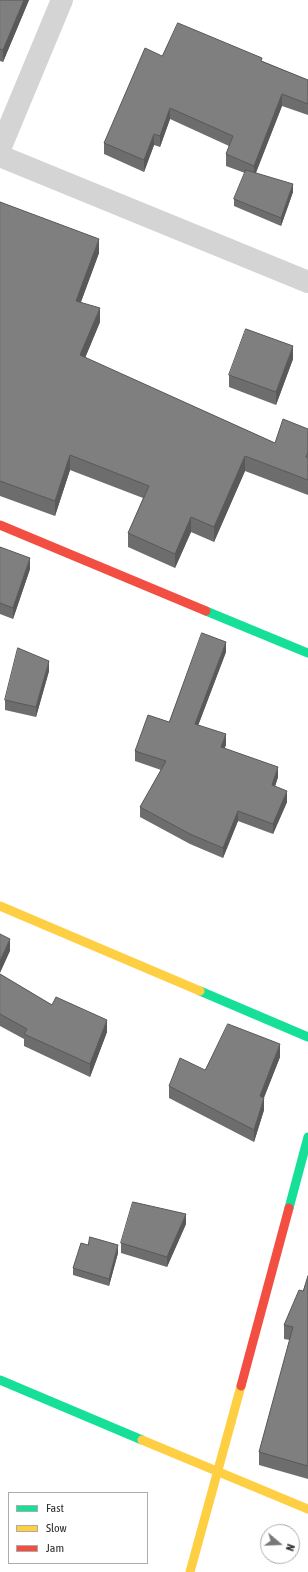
<!DOCTYPE html>
<html>
<head>
<meta charset="utf-8">
<style>
	body { margin:0 }
	#map { position:relative; width:308px; height:1572px; overflow:hidden; background:#fff; font-family:"Asap Condensed",sans-serif }
	canvas { display:block }
	.legend { position:absolute; left:8px; top:1492px; width:140px; height:72px; box-sizing:border-box; background:#fff; border:1px solid #acacac; margin:0; padding:5px 7px; list-style:none; font-size:12px; color:#2f2f2f }
	.legend li { display:flex; align-items:center; gap:8px; height:20px }
	.legend b { width:20px; border:1px solid #acacac }
	.north { position:absolute; left:260px; top:1524px; width:40px; height:40px; box-sizing:border-box; background:#fff; border:1px solid #acacac; border-radius:50%; rotate:109deg; font-size:11px; font-weight:700; line-height:16px; text-align:center; color:#2f2f2f }
	.north::after { content:''; display:block; margin:auto; width:14px; height:18px; background:#787878; clip-path:polygon(50% 0,100% 100%,50% 72%,0 100%) }
</style>
</head>
<body>
<div id="map">
<canvas width="308" height="1572"></canvas>
<ul class="legend">
<li><b style="height:5px;background:#16e098"></b>Fast</li>
<li><b style="height:5px;background:#ffcf43"></b>Slow</li>
<li><b style="height:5px;background:#f24e42"></b>Jam</li>
</ul>
<div class="north">N</div>
</div>
<script>
const g = document.querySelector('canvas').getContext('2d');
g.lineJoin = 'round';
function trace(path, color, width, dash) {
  g.strokeStyle = color;
  g.lineWidth = width;
  g.lineCap = dash ? 'butt' : 'round';
  g.setLineDash(dash || []);
  g.stroke(path);
}
function paint(path, color) {
  g.fillStyle = color;
  g.fill(path, 'evenodd');
}
const street = new Path2D(`
	M0 149 62 0
	M0 156 308 282`);
const fast = new Path2D(`
	M206 611 308 653
	M200 991 308 1037
	M289 1208 308 1137
	M0 1380 142 1440`);
const slow = new Path2D(`
	M0 906 200 991
	M142 1440 308 1509
	M190 1572 241 1386`);
const jam = new Path2D(`
	M0 525 206 611
	M241 1386 289 1208`);
const wall = new Path2D(`
	M0 0H29L3 62 0 61Z
	M162 56 262 61 308 80V115L282 106 256 173 293 192 281 226 234 206V199L245 173 226 166V154L229 146 170 119 160 147 154 145 144 172 104 154V143Z
	M0 202 99 253 81 302 100 322 85 358 275 443 308 429V495L245 471 214 542 191 532 175 568 128 547V533L143 498 70 470 55 516 0 496Z
	M293 359 276 405 229 387V375Z
	M0 547 30 569 13 619 0 614Z
	M226 652 198 725 226 745 224 748 278 777 275 786 287 802 273 834 238 821 223 858 190 844 140 817V807L161 770 135 761V751L169 722Z
	M49 671 36 717 5 710V700Z
	M0 974 52 1005 107 1032 90 1077 24 1046V1039L0 1026Z
	M280 1057 264 1097V1110L254 1142 169 1098V1086L205 1070Z
	M186 1224 167 1267 121 1253V1243Z
	M118 1253 109 1286 73 1275V1268Z
	M308 1276V1479L259 1465V1452L290 1340 284 1339V1325L303 1291Z`);
const shadedWall = new Path2D(`
	M24 0H29L3 62V50Z
	M282 94V106L254 177V166Z
	M170 108V119L160 147V136Z
	M154 134V145L144 172V160Z
	M293 184V192L281 226V218Z
	M99 239V253L76 315V301Z
	M100 308V322L80 370V355Z
	M293 346V359L276 405V392Z
	M70 455V470L55 516V501Z
	M245 456V471L214 542V527Z
	M191 517V532L175 568V554Z
	M30 558V569L13 619V608Z
	M226 642V652L195 734V724Z
	M49 661V671L36 717V707Z
	M226 734V745L221 757V747Z
	M278 767V777L272 796V785Z
	M287 791V802L273 834V824Z
	M238 811V821L223 858V848Z
	M10 939V951L0 973V961Z
	M107 1020V1032L90 1077V1064Z
	M280 1044V1057L260 1108V1096Z
	M264 1098V1110L254 1142V1130Z
	M186 1214V1224L167 1267V1257Z
	M118 1245V1253L109 1286V1279Z`);
const building = new Path2D(`
	M0 0H24L3 50 0 49Z
	M178 23 262 58 261 61 308 80V104L282 94 254 166 226 154 233 136 170 108 160 136 154 134 144 160 104 143 145 48 162 56Z
	M246 170 293 184 281 218 234 199Z
	M0 202 99 239 76 301 100 308 80 355 275 443 283 419 308 429V452L306 457 308 458V480L245 456 214 527 191 517 175 554 128 533 149 486 70 455 55 501 0 481Z
	M246 329 293 346 276 392 229 375Z
	M0 547 30 558 13 608 0 603Z
	M202 633 226 642 195 724 226 734 221 747 278 767 272 785 287 791 273 824 238 811 223 848 190 834 140 807 166 761 135 751 148 715 169 722Z
	M18 648 49 661 36 707 5 700Z
	M0 934 10 939 0 961Z
	M0 974 52 1005 56 997 107 1020 90 1064 24 1034 27 1029 0 1014Z
	M228 1024 280 1044 260 1096 264 1098 254 1130 169 1086 180 1058 205 1070Z
	M133 1202 186 1214 167 1257 121 1243Z
	M90 1237 118 1245 109 1279 73 1268 81 1243 88 1245Z
	M308 1276V1466L259 1452 293 1327 284 1325 299 1290 303 1291Z`);
trace(street, '#d4d4d4', 22);
trace(fast, '#16e098', 9);
trace(slow, '#ffcf43', 9);
trace(jam, '#f24e42', 9);
paint(wall, '#6d6d6d');
paint(shadedWall, '#595959');
paint(building, '#7f7f7f');
trace(building, '#595959', 1);
</script>
</body>
</html>
